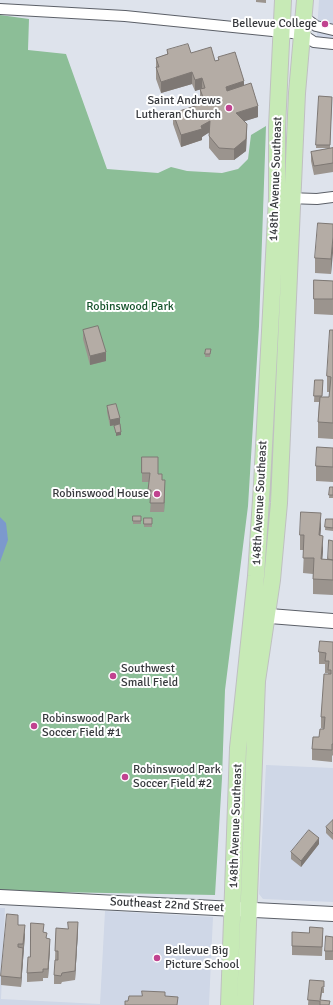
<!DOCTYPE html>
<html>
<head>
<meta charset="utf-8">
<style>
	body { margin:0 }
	canvas { display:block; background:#dee3ec }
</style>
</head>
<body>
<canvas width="333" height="1005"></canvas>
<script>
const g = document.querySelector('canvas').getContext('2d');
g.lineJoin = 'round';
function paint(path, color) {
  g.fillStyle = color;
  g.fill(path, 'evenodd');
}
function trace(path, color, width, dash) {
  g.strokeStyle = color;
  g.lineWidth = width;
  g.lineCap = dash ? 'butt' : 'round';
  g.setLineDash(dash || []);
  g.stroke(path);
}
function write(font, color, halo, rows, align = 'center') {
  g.font = font + ' Signika,sans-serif';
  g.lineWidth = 4;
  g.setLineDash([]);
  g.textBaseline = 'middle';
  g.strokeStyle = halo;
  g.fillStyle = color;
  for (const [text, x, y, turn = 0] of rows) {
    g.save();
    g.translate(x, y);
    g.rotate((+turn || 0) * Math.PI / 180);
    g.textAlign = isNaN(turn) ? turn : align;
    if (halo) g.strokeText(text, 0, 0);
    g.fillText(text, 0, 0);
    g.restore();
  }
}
const built = new Path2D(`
	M319 0H333V48L316 47Z
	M266 765 333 768V902L263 899 259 894Z
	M0 908H5L1 999 100 1004 105 911 213 917 209 1005H0Z`);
const green = new Path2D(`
	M0 15 29 19 28 50 66 54 107 169 158 173 171 167 187 171 222 173 238 169 248 159 251 135 266 126 259 326 248 506 225 690 222 778 215 895 0 891Z`);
const water = new Path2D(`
	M0 517 6 523 8 540 0 562Z`);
const street = new Path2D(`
	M0 9 125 16 302 34 314 42 333 44
	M304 17 316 26 333 30
	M287 198 317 199 333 197`);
const secondary = new Path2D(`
	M257 615 333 621
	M0 897 333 914`);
const primary = new Path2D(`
	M229 1005 238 748 256 576 262 484 277 198V127L283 0
	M245 1005 257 681 272 580 279 503 297 93 305 0`);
const wall = new Path2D(`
	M256 0H266V3L256 2Z
	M167 50 191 53 215 61 218 60V57L244 85 258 117 244 121 247 135 246 151 234 160H219L209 148V132L202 137V140L181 147 173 124V113L201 104 200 101V89L195 91 192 84 161 93 156 79V58L167 54Z
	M319 96 332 97 330 148H333V172L314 175 311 161V152L329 148H316Z
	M333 224 331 274 315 273V258Z
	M314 280 333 281V315L314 314Z
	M83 330 106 361 90 365 83 339Z
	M333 330V439L318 438V422L319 402H314L315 380H323L322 397H329L330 392H327V376Z
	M206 349H211L210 357H205Z
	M107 406 120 424 110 426 107 412Z
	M333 448V482L316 481V466Z
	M142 457 158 474 162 480 165 489 164 512H150L151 499 148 498 149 482H142Z
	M330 487H333V498H329Z
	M133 516H141V524H133Z
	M144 518H152V527H144Z
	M326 519H333V531L325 530Z
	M321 528 320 536 323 551 322 559H328L333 541V595L313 594V574L303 573 304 550H300V535Z
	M333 642V756L332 755V762L312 760V749L324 729 321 728V717L328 674V673H325V664H319V652Z
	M333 820V840L326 833V827Z
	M319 844 301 867 291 859V852Z
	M18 925 25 934 21 987 1 985V976Z
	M56 928 78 931 75 980 62 982 61 984H54V975L58 960H55Z
	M44 932 50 948 48 978H43V981L27 982V973L30 957Z
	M323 936 322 956 292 955V946Z
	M333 937V960H325V951Z
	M310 980 324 988V993H322L321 1000 330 1005H308Z`);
const shadedWall = new Path2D(`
	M192 72V84L161 93V82Z
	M202 78V89L195 91V80Z
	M244 81V93L226 98V87Z
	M258 106V117L236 124V113Z
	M210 121V132L202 137V140L181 147V135L201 126Z
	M247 124 246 151 234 160V149Z
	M333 237V253L331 274V259Z
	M106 352V361L90 365V356Z
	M120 418V424L110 426V420Z
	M121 432V435L116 436V433Z
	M165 480V489L164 512V503Z
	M321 513V528L319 551V535Z
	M323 536V551L321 574V559Z
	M319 838V844L301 867V861Z
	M78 922V931L75 980V971Z
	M25 925V934L21 987V978Z
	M50 939V948L48 978V969Z`);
const building = new Path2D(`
	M188 44 191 53 211 47 215 61 219 60 218 57 235 52 244 81 226 87 227 91 251 83 258 106 236 113 247 124 246 139 234 149 219 148 209 136 210 121 201 126 202 129 181 135 173 113 205 103 200 89 205 88 202 78 195 80 192 72 161 82 156 67H159L156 58 168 54 167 50Z
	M319 96 332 97 330 145H316Z
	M333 148V163L314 166 311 152Z
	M318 223 333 224V237L331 259 315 258Z
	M314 280 333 281V299H314Z
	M98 326 106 352 90 356 83 330Z
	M330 330H333V423L318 422 320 397H329L331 377 327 376Z
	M206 349H211L210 354H205Z
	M315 380H323L322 396H314Z
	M116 404 120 418 110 420 107 406Z
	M120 424 121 432 116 433 114 426Z
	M317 447 333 448V467L316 466Z
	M142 457H158V474H162V480H165L164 503H150L151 490H148L150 473H142Z
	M330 487H333V495H329Z
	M301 512 321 513 319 535 323 536 321 559 333 560V580L313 579 314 558H303L304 535H300Z
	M133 516H141V521H133Z
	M144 518H152V524H144Z
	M326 519H333V528L325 527Z
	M329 540 333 541V560L328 559Z
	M320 641 333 642V744H332V750L312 749 313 737H319L320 729H324L325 717H321L324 674H331V670H328L329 661H325L326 653 319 652Z
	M333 820V834L326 827Z
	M309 830 319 838 301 861 291 852Z
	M7 914 18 915V925H25L23 944H18V947L23 948 21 978 1 976Z
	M68 922H78L75 971 62 973 61 976 54 975 55 960H58V951H55L56 928 68 929Z
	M31 923 44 924 43 932 47 933 46 938 50 939 48 969H43V972L27 973 28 957H30Z
	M310 927 323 928 322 947 292 946V932L309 933Z
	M326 936 333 937V951H325Z
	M310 980 324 981V987H322L320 1000 330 1001 329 1005H320V1001L308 1000Z
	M142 991 165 992V996L178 997 177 1005H125V1001H128L129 996H142Z`);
const markers = [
	[325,24,4,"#c14390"],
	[229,108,4,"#c14390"],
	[157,494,4,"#c14390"],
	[113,676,4,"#c14390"],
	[34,726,4,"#c14390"],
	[125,777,4,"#c14390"],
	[157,958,4,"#c14390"]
];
const poiNames = [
	["Bellevue College",317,24,"right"],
	["Saint Andrews",221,101,"right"],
	["Lutheran Church",221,115,"right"],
	["Robinswood House",149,494,"right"],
	["Southwest",121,669],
	["Small Field",121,683],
	["Robinswood Park",42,719],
	["Soccer Field #1",42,733],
	["Robinswood Park",133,770],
	["Soccer Field #2",133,784],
	["Bellevue Big",165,951],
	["Picture School",165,965]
];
const streetNames = [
	["148th Avenue Southeast",276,179,-88],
	["148th Avenue Southeast",260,503,-87],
	["148th Avenue Southeast",236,826,-88],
	["Southeast 22nd Street",167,905,3]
];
const parkNames = [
	["Robinswood Park",130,307]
];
paint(built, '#cfd7e7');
paint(green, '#8cbe97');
paint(water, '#7c99cd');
trace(street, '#5c6068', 12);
trace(secondary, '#5c6068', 16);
trace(primary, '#bfc0c1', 18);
trace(street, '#fff', 10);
trace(secondary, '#fff', 14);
trace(primary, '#c7eab6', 16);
paint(wall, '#9b948e');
paint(shadedWall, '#7e7874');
paint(building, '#b4aca5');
trace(building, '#7e7874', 1);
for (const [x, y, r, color] of markers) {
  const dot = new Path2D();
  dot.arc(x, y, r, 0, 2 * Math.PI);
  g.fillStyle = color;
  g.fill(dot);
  trace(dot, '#fff', 1.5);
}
write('12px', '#37393d', '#fff', poiNames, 'left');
write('12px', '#37393d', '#fff', streetNames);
write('12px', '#15532b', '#fff', parkNames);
</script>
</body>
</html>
